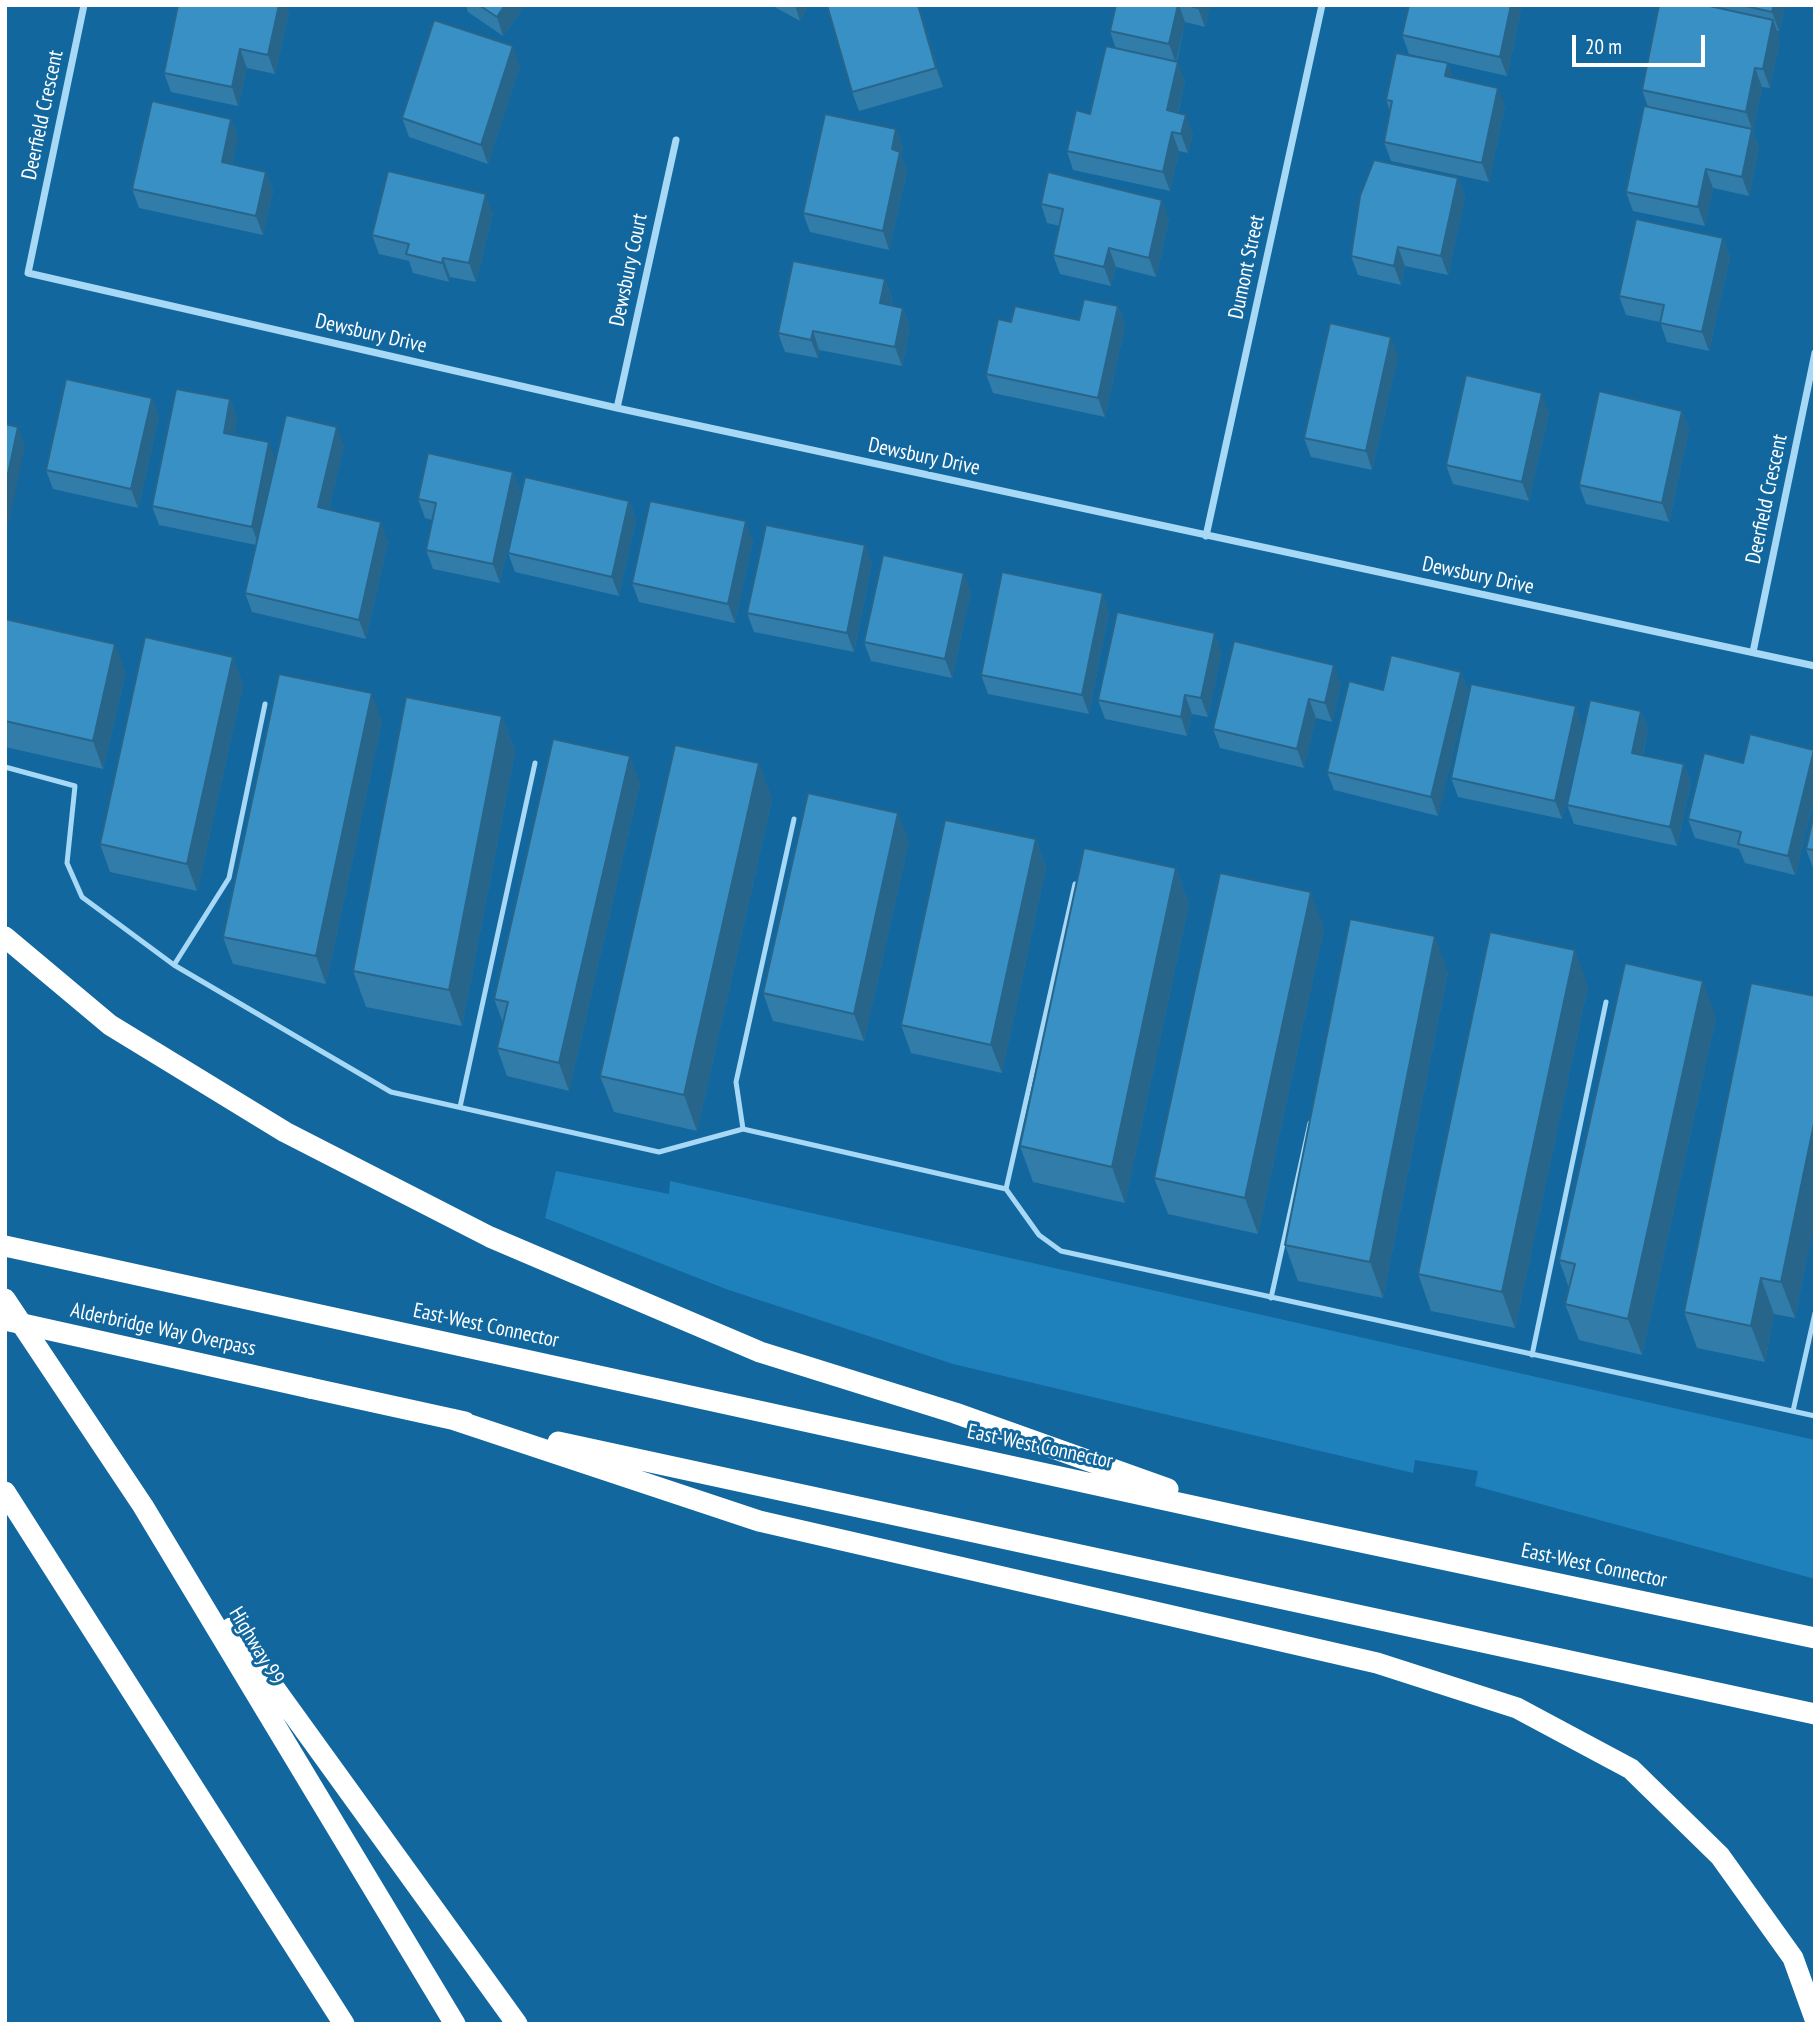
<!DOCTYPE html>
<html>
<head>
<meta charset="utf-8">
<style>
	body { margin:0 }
	#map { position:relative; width:1820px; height:2029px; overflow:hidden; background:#11679e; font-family:"PT Sans Narrow",sans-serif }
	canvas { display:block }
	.frame { position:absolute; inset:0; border:7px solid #fff; pointer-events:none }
	.scale { position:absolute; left:1572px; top:35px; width:133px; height:32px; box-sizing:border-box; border:4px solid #fff; border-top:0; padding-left:9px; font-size:21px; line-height:24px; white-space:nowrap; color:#fff; -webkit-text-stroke:5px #11679e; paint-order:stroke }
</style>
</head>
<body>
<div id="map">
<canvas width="1820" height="2029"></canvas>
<div class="frame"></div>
<div class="scale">20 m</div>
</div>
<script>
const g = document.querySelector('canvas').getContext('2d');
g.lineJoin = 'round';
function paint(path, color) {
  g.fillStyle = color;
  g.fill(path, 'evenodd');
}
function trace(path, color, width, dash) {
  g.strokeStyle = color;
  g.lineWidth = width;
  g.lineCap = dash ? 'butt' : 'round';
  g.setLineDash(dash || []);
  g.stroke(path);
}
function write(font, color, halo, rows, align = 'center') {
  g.font = font + ' "PT Sans Narrow",sans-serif';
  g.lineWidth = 6;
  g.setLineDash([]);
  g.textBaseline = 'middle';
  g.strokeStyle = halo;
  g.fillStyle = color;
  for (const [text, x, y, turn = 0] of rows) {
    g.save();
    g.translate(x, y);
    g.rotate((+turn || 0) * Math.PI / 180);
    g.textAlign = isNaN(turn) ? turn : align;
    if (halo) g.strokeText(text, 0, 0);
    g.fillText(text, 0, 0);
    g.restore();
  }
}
const green = new Path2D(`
	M556 1171 669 1194 670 1181 1815 1440V1579L1475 1486 1478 1471 1415 1460 1413 1473 953 1364 726 1289 545 1218Z`);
const lane = new Path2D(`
	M5 767 75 786 67 863 82 897 174 965 391 1092 659 1152 743 1129 1006 1189 1039 1235 1061 1251 1815 1416
	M174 965 229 878 265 704
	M460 1107 535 763
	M743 1129 736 1082 794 819
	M1006 1189 1075 884
	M1271 1298 1310 1123
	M1532 1355 1606 1002
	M1793 1411 1815 1313`);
const street = new Path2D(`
	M84 5 28 273 617 408 1815 666
	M617 408 676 140
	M1206 536 1322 5
	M1753 652 1815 353`);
const highway = new Path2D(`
	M5 937 110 1025 285 1132 490 1237 760 1352 955 1413 1168 1489
	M5 1246 1252 1519 1815 1638
	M5 1299 143 1506 455 2024
	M310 1388 465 1422
	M452 1419 759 1521 1377 1663 1517 1708 1631 1769 1720 1856 1793 1958 1815 2019
	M558 1442 1815 1714
	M5 1492 344 2024
	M231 1628 517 2024`);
const highwayBridge = new Path2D(`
	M5 1320 310 1388`);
const wall = new Path2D(`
	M466 5H525L503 36 468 12Z
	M771 5H808L800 21Z
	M827 5H919L943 87 859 111 852 92Z
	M1116 5H1210L1205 27 1185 22 1177 62 1185 81 1178 113 1193 134 1188 153 1179 151 1170 191 1073 170 1067 151 1090 114 1116 49 1110 31Z
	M1522 5 1507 76 1409 54 1402 35Z
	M1659 5H1785L1779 31H1777L1780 39 1770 88 1762 87 1753 131 1759 148 1749 196 1713 188 1705 226 1633 211 1626 192 1648 107 1642 90Z
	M289 12 275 74 247 68 238 106 171 92 164 73Z
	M1448 63 1453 78 1505 106 1489 182 1391 161 1384 142 1390 111 1386 100Z
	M520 65 488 164 409 137 402 118Z
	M231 119 238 138 232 164 266 172 273 191 263 235 139 208 132 189Z
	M896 129 903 148 901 155 907 171 889 250 810 232 803 213Z
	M1458 178 1465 197 1448 275 1405 266 1401 285 1358 275 1351 256Z
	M1041 204 1169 219 1156 277 1116 267 1111 286 1060 274 1053 255 1060 226 1047 223Z
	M493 213 476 282 450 277 449 282 413 273 409 261 379 254 372 235Z
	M1723 238 1730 257 1709 351 1667 342 1660 322 1626 315 1619 296Z
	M885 279 892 298 891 305 903 308 910 327 902 366 819 350 818 358 785 352 778 333Z
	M1118 306 1125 325 1105 417 993 393 986 374 1011 322 1079 320Z
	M1398 356 1372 470 1311 457 1304 438Z
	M152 398 159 417 138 508 53 489 46 470Z
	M230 399 237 418 234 435 276 459 344 446 329 509 388 541 366 639 252 612 245 593 256 545 159 525 152 506Z
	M1682 411 1689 430 1669 522 1586 504 1579 485Z
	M1549 412 1529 501 1453 484 1446 465Z
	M513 472 520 491 500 583 433 569 426 550 432 520 425 518 418 499Z
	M629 501 636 520 619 596 515 572 508 553Z
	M753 540 735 623 639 602 632 583Z
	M865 545 872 564 854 652 754 632 747 613Z
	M971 592 952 678 871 661 864 642Z
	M1109 612 1089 714 988 694 981 675Z
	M5 619 126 672 103 769 5 747Z
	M1222 652 1208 717 1192 714 1187 736 1105 719 1098 700Z
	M233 657 243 685 197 891 110 872 100 844Z
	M1461 672 1468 691 1438 816 1334 790 1327 772 1383 690Z
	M1341 684 1332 722 1316 718 1304 768 1220 748 1213 729Z
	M1641 711 1648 730 1643 755 1684 764 1691 783 1677 846 1574 824 1567 805Z
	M502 716 515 752 462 1026 366 1007 353 971Z
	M382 721 326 984 233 964 223 937Z
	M1583 725 1562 819 1458 797 1451 778Z
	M1815 751V795L1795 875 1745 863 1739 849 1695 838 1688 819 1743 763Z
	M759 763 772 800 697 1131 614 1112 600 1076Z
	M640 783 569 1091 507 1076 497 1048 503 1023 494 999Z
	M1815 810V868H1813L1806 849Z
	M1036 839 1046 867 1002 1073 911 1053 901 1025Z
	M909 841 864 1041 773 1021 763 993Z
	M1176 868 1189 904 1125 1203 1033 1182 1020 1146Z
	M1324 928 1258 1234 1168 1214 1154 1178Z
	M1448 972 1383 1298 1298 1281 1285 1245Z
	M1588 986 1515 1328 1431 1311 1418 1274Z
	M1815 996V1219L1795 1318 1774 1314 1765 1362 1697 1348 1684 1312Z
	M1716 1017 1642 1355 1579 1340 1565 1304 1569 1288 1559 1260Z`);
const shadedWall = new Path2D(`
	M279 5H286L289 12 275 74 268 55Z
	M505 5H525L503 36 497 17Z
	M795 5H808L800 21Z
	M918 5H919L943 87 936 68Z
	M1178 5H1179L1185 22 1176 63 1169 44Z
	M1199 5H1210L1205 27 1198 8Z
	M1511 5H1522L1507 76 1500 57Z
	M1774 5H1785L1779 31 1772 12Z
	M1773 20 1780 39 1770 88 1763 69Z
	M513 46 520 65 488 164 481 145Z
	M240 49 247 68 238 106 232 87Z
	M1178 62 1185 81 1174 129 1167 110Z
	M1448 63 1455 82 1445 76Z
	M1755 68 1762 87 1753 131 1759 148 1749 196 1742 177 1752 129 1746 112Z
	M1498 88 1505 106 1489 182 1482 163Z
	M1186 115 1193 134 1188 153 1181 134Z
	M231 119 238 138 229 181 222 162Z
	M896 129 903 148 901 155 907 171 889 250 883 231 892 149Z
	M1172 132 1179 151 1170 191 1163 172Z
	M1706 169 1713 188 1705 226 1698 207Z
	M266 172 273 191 263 235 256 216Z
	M1458 178 1465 197 1448 275 1441 256Z
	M486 194 493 213 476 282 469 263Z
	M1162 200 1169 219 1156 277 1149 258Z
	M1723 238 1730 257 1709 351 1702 332Z
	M1398 247 1405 266 1401 285 1394 266Z
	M1109 248 1116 267 1111 286 1104 267Z
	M443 258 450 277 449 282 442 263Z
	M885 279 892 298 887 322 880 303Z
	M1118 306 1125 325 1105 417 1098 398Z
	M903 308 910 327 902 366 895 347Z
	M813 331 819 350 818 358 811 340Z
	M1391 337 1398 356 1372 470 1366 451Z
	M1542 393 1549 412 1529 501 1522 482Z
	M152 398 159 417 138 508 131 489Z
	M230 399 237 418 231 452 224 433Z
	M1682 411 1689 430 1669 522 1662 503Z
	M18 427 25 446 6 537 5 488Z
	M337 427 344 446 325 526 318 507Z
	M269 442 276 461 259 546 252 527Z
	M513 472 520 491 500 583 493 564Z
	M629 501 636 520 619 596 612 577Z
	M746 521 753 540 735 623 728 604Z
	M381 522 388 541 366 639 359 620Z
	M865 545 872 564 854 652 847 633Z
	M964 573 971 592 952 678 945 659Z
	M1103 593 1109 612 1089 714 1082 695Z
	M1215 633 1222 652 1208 717 1201 698Z
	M115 644 126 672 103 769 93 741Z
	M233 657 243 685 197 891 187 864Z
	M1334 665 1341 684 1332 722 1325 703Z
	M1461 672 1468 691 1438 816 1431 797Z
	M372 693 382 721 326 984 316 956Z
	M1185 695 1192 714 1187 736 1181 717Z
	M1309 699 1316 718 1304 768 1297 749Z
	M1576 706 1583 725 1562 819 1555 801Z
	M1641 711 1648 730 1639 772 1632 753Z
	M502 716 515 752 462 1026 449 990Z
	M1814 750 1815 795 1795 875 1788 856Z
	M630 756 640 783 569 1091 559 1063Z
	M759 763 772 800 697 1131 684 1095Z
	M1684 764 1691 783 1677 846 1670 827Z
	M898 813 909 841 864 1041 854 1014Z
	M1036 839 1046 867 1002 1073 991 1045Z
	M1176 868 1189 904 1125 1203 1112 1167Z
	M1311 892 1324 928 1258 1234 1245 1198Z
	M1435 936 1448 972 1383 1298 1370 1262Z
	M1575 950 1588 986 1515 1328 1502 1292Z
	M1703 981 1716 1017 1642 1355 1628 1319Z
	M1815 1119V1219L1795 1318 1781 1282Z
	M1761 1278 1774 1314 1765 1362 1751 1326Z`);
const building = new Path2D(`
	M178 5H279L268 55 240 49 232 87 164 73Z
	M479 5H505L497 17Z
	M827 5H918L936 68 852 92Z
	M1116 5H1178L1169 44 1110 31Z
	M1187 5H1199L1198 8Z
	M1409 5H1511L1500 57 1402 35Z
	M1659 5H1705L1773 20 1763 69 1755 68 1746 112 1642 90Z
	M1741 5H1774L1772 12Z
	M434 20 513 46 481 145 402 118Z
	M1106 46 1178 62 1167 110 1186 115 1181 134 1172 132 1163 172 1067 151 1076 110 1090 114Z
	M1396 53 1448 63 1445 76 1498 88 1482 163 1384 142 1392 101 1386 100Z
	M152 101 231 119 222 162 266 172 256 216 132 189Z
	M1644 106 1752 129 1742 177 1706 169 1698 207 1626 192Z
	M825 114 896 129 892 149 900 152 883 231 803 213Z
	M1374 160 1458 178 1441 256 1398 247 1394 266 1351 256 1360 196Z
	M388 171 486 194 469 263 443 258 442 263 406 254 409 244 372 235Z
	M1048 172 1162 200 1149 258 1109 248 1104 267 1053 255 1063 209 1041 204Z
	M1636 219 1723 238 1702 332 1660 323 1664 305 1619 296Z
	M793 261 885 279 880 303 903 308 895 347 813 331 811 340 778 333Z
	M1084 299 1118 306 1098 398 986 374 998 319 1011 322 1015 306 1079 320Z
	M1330 323 1391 337 1366 451 1304 438Z
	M1466 375 1542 393 1522 482 1446 465Z
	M66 379 152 398 131 489 46 470Z
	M176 389 230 399 224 433 269 442 252 527 152 506Z
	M1599 391 1682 411 1662 503 1579 485Z
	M286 415 337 427 318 507 381 522 359 620 245 593Z
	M5 424 18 427 5 488Z
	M428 453 513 472 493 564 426 550 436 503 418 499Z
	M525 477 629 501 612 577 508 553Z
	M650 501 746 521 728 604 632 583Z
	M766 525 865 545 847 633 747 613Z
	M883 555 964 573 945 659 864 642Z
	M1002 572 1103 593 1082 695 981 675Z
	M1117 612 1215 633 1201 698 1185 695 1181 717 1098 700Z
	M5 619 115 644 93 741 5 721Z
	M145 637 233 657 187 864 100 844Z
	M1234 641 1334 665 1325 703 1309 699 1297 749 1213 729Z
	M1391 655 1461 672 1431 797 1327 772 1349 681 1383 690Z
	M279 674 372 693 316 956 223 937Z
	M1471 684 1576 706 1555 801 1451 778Z
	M406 697 502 716 449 990 353 971Z
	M1590 700 1641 711 1632 753 1684 764 1670 827 1567 805Z
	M1750 734 1814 750 1788 856 1738 844 1741 832 1688 819 1704 753 1743 763Z
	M553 739 630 756 559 1063 497 1048 508 1002 494 999Z
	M675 745 759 763 684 1095 600 1076Z
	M808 793 898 813 854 1014 763 993Z
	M1815 810V850L1806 849Z
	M945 820 1036 839 991 1045 901 1025Z
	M1084 848 1176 868 1112 1167 1020 1146Z
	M1220 873 1311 892 1245 1198 1154 1178Z
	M1350 919 1435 936 1370 1262 1285 1245Z
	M1490 932 1575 950 1502 1292 1418 1274Z
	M1625 963 1703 981 1628 1319 1565 1304 1575 1264 1559 1260Z
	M1751 983 1815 996V1119L1781 1282 1761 1278 1751 1326 1684 1312Z`);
const streetNames = [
	["Deerfield Crescent",43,115,-78],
	["Dumont Street",1247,267,-78],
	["Dewsbury Court",629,270,-78],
	["Dewsbury Drive",371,334,13],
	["Dewsbury Drive",924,457,12],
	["Deerfield Crescent",1767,499,-78],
	["Dewsbury Drive",1478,576,12],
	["East-West Connector",486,1326,12],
	["Alderbridge Way Overpass",163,1330,12],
	["East-West Connector",1040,1447,12],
	["East-West Connector",1594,1566,12],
	["Highway 99",256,1646,59]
];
paint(green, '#1f81bc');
trace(lane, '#a7d8f5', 5);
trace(street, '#a7d8f5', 7);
trace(highway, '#fff', 21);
trace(highwayBridge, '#fff', 21);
paint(wall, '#317ca9');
paint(shadedWall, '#28658a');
paint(building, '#3990c5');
trace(building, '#28658a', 2);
write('21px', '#fff', '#11679e', streetNames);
</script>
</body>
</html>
